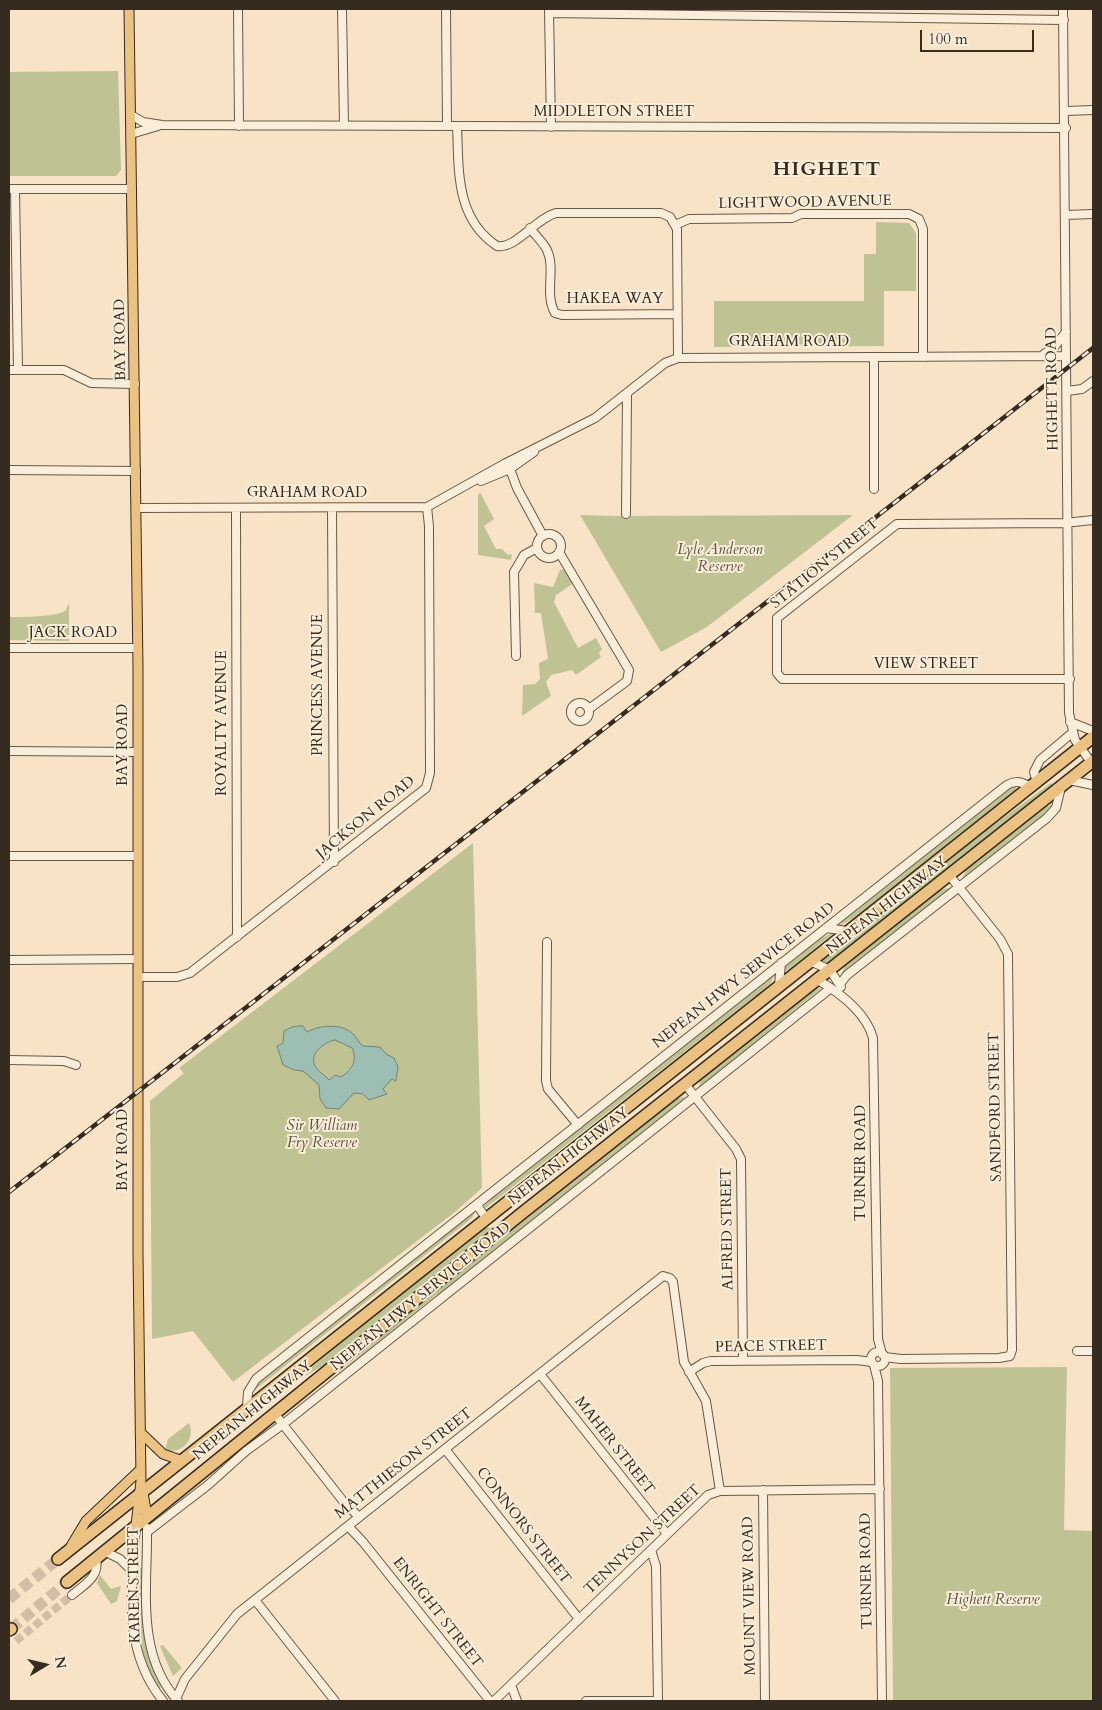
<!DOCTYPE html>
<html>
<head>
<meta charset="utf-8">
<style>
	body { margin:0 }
	#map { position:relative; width:1102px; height:1710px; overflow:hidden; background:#f8e3c6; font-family:Cardo,serif }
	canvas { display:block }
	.frame { position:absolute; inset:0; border:10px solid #362b1f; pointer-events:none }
	.north { position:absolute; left:20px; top:1640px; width:50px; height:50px; -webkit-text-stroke:4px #faedda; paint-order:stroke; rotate:81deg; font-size:14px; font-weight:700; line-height:20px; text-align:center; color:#362b1f }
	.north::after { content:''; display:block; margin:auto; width:18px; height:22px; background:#362b1f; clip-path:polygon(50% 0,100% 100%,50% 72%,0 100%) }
	.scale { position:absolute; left:920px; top:30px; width:114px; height:22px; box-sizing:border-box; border:2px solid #362b1f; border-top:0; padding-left:6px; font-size:15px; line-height:18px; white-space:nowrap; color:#362b1f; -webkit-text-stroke:4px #faedda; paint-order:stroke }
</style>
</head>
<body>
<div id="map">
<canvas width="1102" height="1710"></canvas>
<div class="frame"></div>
<div class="north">N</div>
<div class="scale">100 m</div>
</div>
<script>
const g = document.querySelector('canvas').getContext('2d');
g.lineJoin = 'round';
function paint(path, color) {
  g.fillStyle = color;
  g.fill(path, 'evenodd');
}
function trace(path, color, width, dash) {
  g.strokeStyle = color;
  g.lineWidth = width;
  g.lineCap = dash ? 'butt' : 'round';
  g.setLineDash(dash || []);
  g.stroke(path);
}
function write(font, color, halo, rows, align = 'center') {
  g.font = font + ' Cardo,serif';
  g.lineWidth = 4;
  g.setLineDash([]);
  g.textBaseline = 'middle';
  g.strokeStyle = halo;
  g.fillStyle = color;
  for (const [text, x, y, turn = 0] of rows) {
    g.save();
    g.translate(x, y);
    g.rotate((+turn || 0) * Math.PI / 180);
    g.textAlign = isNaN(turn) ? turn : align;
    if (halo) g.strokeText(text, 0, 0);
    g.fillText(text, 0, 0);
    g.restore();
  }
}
const green = new Path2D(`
	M118 71 121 170 116 176H9V72Z
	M876 222 909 223 916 233V291H884V346L714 347V301H864V254H876Z
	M480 492 494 519 484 526 496 549H502L508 555 512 554 511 560 478 555V496Z
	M580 515 617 516 853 515 707 627 661 652Z
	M566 569 574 583 556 595 554 602 578 648 596 638 602 649 599 653 601 657 576 675 572 670 551 675 546 682 551 696 522 716 523 685 535 684 540 679 539 663 548 659 541 613H535L534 583 553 587 560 570Z
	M69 603V641L9 640V617C19 617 60 617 66 610 67 608 68 605 69 603Z
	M1051 783 1053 785 840 955 829 963H821L822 959 966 845Z
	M1017 786 1015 790 857 916 838 927 843 921 1012 787Z
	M1054 803 1045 816 963 880 962 879 966 870 1045 808Z
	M473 843 482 1188 455 1212 233 1382 193 1331 152 1339 150 1101 184 1073 179 1068Z
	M948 888 951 889 842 977 841 975 845 966 853 959 941 890Z
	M834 933 789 969 782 972C788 960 821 935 834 933Z
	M778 969 770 984 763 990 486 1208 484 1206 489 1200 758 988Z
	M824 986 701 1087H699L700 1080 816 989Z
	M683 1097 685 1098 439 1294 436 1295 307 1400 415 1308 675 1100Z
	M477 1208 472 1218 256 1389 254 1387Z
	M482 1227 492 1228 322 1366 302 1378 301 1376Z
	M1067 1367 1064 1530 1093 1531V1701H893L890 1368Z
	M189 1423C196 1439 182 1455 165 1450L168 1439Z
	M140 1568H144C143 1611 139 1648 161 1687L157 1689 144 1660 139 1616Z
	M100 1575 111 1589 121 1586 117 1601 111 1604 97 1583Z
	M163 1645 182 1668 173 1676 160 1646Z`);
const water = new Path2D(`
	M303 1026 307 1032C319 1025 342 1023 353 1034 357 1037 358 1043 363 1046L380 1047 386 1054 394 1058 398 1067 396 1081 392 1079 383 1089 387 1094 369 1100 363 1094 354 1093 339 1109 326 1108 320 1099 319 1085 303 1071 294 1070 283 1065 277 1046 283 1043 284 1031 292 1027ZM335 1040 352 1048C358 1062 352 1069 341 1077L335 1075 329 1080C326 1076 320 1073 317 1069 306 1055 324 1042 335 1040Z`);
const minorTunnel = new Path2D(`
	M16 1641 72 1595`);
const highwayTunnel = new Path2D(`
	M9 1599 58 1559
	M11 1629 67 1582`);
const minor = new Path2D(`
	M238 9 239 126
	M342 9 344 125
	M446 9 447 126
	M549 9 551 127
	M1063 9 1069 713 1075 740 1093 765
	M549 13 1064 20
	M1066 111 1093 110
	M131 115 143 122 162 125 1066 128
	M457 126C459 170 455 218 497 246 516 249 535 219 556 213H661L670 217 677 229 678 358
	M131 134 158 126
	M9 189H132
	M15 189 18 370
	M1065 215 1093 214
	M675 225 689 219 792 218 801 214H909L919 219 923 229V357
	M530 228C535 235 543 242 547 250 556 269 544 294 555 313L562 315 677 314
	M1043 355 1055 346 1066 332
	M9 370H64L91 383 135 384
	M1067 391 1082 389 1093 381
	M504 464 510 469 517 488 543 536
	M9 470 136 471
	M481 481 510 469 534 452
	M874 489V357
	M137 508 427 507 504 464 595 418 665 363 678 358 1066 356
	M236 508 237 937
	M332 508 334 862
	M626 514 627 394
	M537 546a12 12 0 1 1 24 0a12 12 0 1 1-24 0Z
	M559 552 629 670 627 681 589 709
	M9 648H138
	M516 656 514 572 524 555 537 548
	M1070 679H782L777 673V618L897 524 1064 523 1093 520
	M571 712a9 9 0 1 1 18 0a9 9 0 1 1-18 0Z
	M1070 722 1093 731
	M9 751 138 752
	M1069 780 1093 785
	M1037 782 1034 772 1040 760 1072 733
	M9 856H138
	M826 928 847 931
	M547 942 546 1081 548 1089 578 1125
	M9 960 138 959
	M810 961 830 970 841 987
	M138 977H177L190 973 426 788 430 773 429 526 427 507
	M818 980C840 993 866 1012 873 1038L878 1339 882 1354
	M840 984 847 975 1047 818 1056 808 1061 787
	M779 985 781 963
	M9 1060 64 1061 76 1065
	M685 1084 736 1149 741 1159 743 1361
	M477 1205 486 1218
	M1077 1351H1093
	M871 1359a7 7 0 1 1 14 0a7 7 0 1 1-14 0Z
	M885 1357 901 1359 999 1358 1010 1356 1012 1350 1008 954 1000 939 950 876
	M874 1365 878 1381 882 1701
	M689 1372 703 1363 711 1361 857 1360 872 1362
	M540 1374 667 1534
	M247 1407 248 1392 256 1379 1007 785C1016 780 1022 782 1031 787
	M274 1413 343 1501 359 1517
	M445 1449 579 1619
	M763 1490 765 1701
	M136 1525C132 1588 121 1649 163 1701
	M348 1526 363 1542 490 1701
	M147 1528C148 1587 135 1654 178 1701
	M147 1532 208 1485 246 1451 282 1425 831 988
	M651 1550 656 1566 658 1701
	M104 1551 120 1559 133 1572
	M72 1595C85 1584 100 1577 96 1558
	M255 1600 335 1701
	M511 1685 517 1701
	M175 1701 185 1679 237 1614 663 1276 670 1278 673 1282 684 1362 706 1401 720 1491
	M494 1701 708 1495 720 1491 880 1489
	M586 1701H658`);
const major = new Path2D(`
	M129 9 138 668V1254L141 1481 136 1525
	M140 1432 163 1454 180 1460
	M142 1487 147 1516
	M71 1546 86 1521 141 1469`);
const highway = new Path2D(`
	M58 1559 1093 737
	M67 1582 521 1214 1093 761
	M9 1630 11 1629`);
const rail = new Path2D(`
	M9 1192 1093 348`);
const streetNames = [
	["MIDDLETON STREET",614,113],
	["LIGHTWOOD AVENUE",805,203,-1],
	["HAKEA WAY",615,300],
	["BAY ROAD",121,340,-91],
	["GRAHAM ROAD",789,343],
	["HIGHETT ROAD",1053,389,-91],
	["GRAHAM ROAD",307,494],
	["STATION STREET",825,564,-39],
	["JACK ROAD",73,634],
	["VIEW STREET",926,665],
	["PRINCESS AVENUE",319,685,-90],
	["ROYALTY AVENUE",223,723,-90],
	["BAY ROAD",124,745,-90],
	["JACKSON ROAD",366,818,-39],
	["NEPEAN HIGHWAY",887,906,-38],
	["NEPEAN HWY SERVICE ROAD",744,976,-38],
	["SANDFORD STREET",996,1107,-91],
	["BAY ROAD",124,1150,-90],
	["NEPEAN HIGHWAY",569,1157,-38],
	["TURNER ROAD",862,1163,-90],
	["ALFRED STREET",728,1229,-91],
	["NEPEAN HWY SERVICE ROAD",421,1297,-39],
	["PEACE STREET",771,1347,-1],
	["NEPEAN HIGHWAY",253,1411,-39],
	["MAHER STREET",614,1446,52],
	["MATTHIESON STREET",404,1464,-38],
	["CONNORS STREET",523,1526,52],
	["TENNYSON STREET",643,1540,-43],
	["TURNER ROAD",867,1571,-91],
	["KAREN STREET",135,1585,-91],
	["MOUNT VIEW ROAD",750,1596,-91],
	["ENRIGHT STREET",437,1613,52]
];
const parkNames = [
	["Lyle Anderson",720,551],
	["Reserve",720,568],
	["Sir William",322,1127],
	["Fry Reserve",322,1144],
	["Highett Reserve",993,1601]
];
const districtNames = [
	["HIGHETT",827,170]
];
paint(green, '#bfc394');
paint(water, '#9dbeb2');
trace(water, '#748377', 1);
trace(minorTunnel, '#d1bea5', 8, [8, 4]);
trace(highwayTunnel, '#d1bea5', 11, [11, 5.5]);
trace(minor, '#665949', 10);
trace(major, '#362b1f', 11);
trace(highway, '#362b1f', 14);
trace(minor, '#faedda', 8);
trace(major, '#ecc283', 9);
trace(highway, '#ecc283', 11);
trace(rail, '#362b1f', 4.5);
trace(rail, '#faedda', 2.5, [8]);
write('15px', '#362b1f', '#faedda', streetNames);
write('italic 15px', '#58513c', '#faedda', parkNames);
g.letterSpacing = '1px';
write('bold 20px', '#362b1f', '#faedda', districtNames);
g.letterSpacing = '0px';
</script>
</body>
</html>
